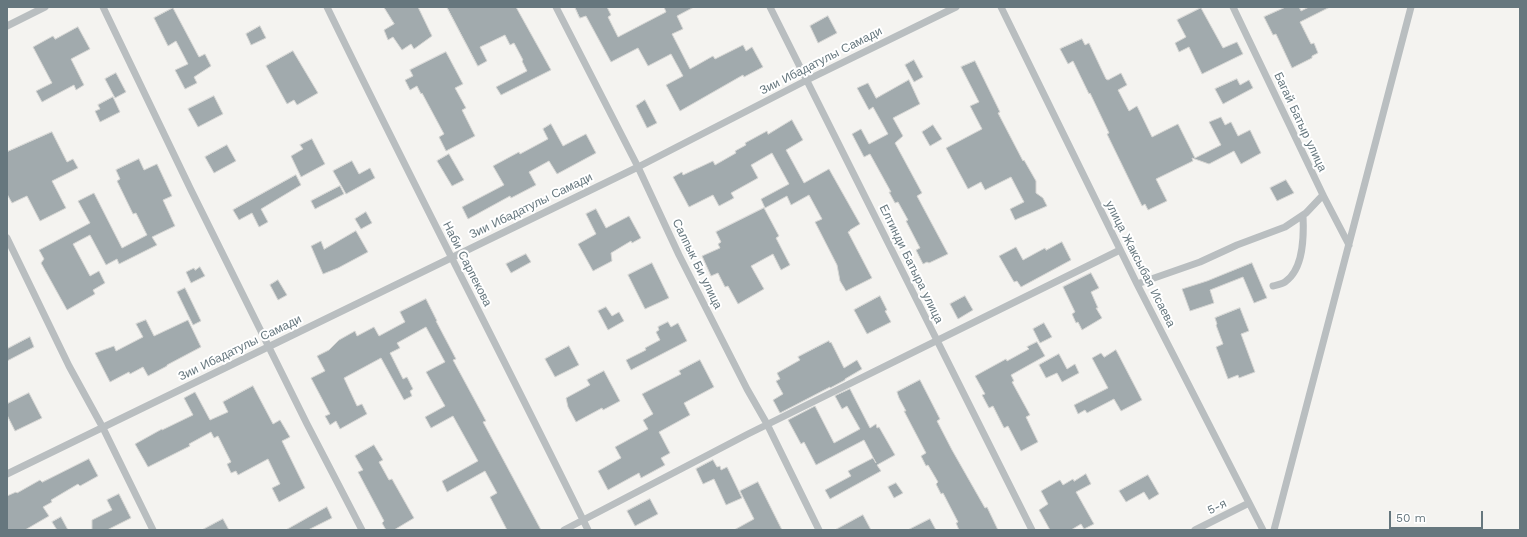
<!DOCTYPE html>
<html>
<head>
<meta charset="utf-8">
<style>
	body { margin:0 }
	#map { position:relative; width:1527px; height:537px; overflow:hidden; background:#f4f3f0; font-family:"Work Sans",sans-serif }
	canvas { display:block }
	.frame { position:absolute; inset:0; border:8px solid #66777e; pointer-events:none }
	.scale { position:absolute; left:1389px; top:511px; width:94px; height:18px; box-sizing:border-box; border:2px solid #66777e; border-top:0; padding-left:5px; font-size:12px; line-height:14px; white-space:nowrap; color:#66777e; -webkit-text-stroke:3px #fff; paint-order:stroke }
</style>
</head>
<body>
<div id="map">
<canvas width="1527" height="537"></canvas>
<div class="frame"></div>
<div class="scale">50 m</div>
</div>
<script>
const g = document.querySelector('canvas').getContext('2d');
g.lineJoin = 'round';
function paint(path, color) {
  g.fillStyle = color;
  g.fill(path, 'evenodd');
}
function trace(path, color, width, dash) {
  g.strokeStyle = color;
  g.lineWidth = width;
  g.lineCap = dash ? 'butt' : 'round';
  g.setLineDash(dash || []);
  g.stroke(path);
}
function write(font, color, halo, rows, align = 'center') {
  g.font = font + ' "Work Sans",sans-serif';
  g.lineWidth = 4;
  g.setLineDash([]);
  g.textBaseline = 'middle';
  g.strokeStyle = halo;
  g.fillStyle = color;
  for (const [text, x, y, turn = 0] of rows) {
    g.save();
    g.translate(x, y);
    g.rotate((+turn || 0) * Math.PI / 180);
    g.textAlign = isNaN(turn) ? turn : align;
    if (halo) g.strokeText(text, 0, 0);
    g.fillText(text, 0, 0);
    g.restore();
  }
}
const building = new Path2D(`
	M384 7H418L432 36 414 49 411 44 402 50 393 37 388 40 384 30 394 24Z
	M447 7H516L551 70 501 95 496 87 527 71 522 61 523 60 514 43 510 45 505 35 480 47 487 61 478 66Z
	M575 7H607L611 15 608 17 618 37 666 12 664 7H694L677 16 683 29 672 34 690 69 713 56 715 59 743 45 746 51 752 47 763 67 744 77 743 75 680 111 666 85 683 76 671 54 648 66 638 48 611 62 586 16 580 18Z
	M1286 7H1299L1301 11 1309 7H1330L1300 22 1311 44 1314 43 1318 53 1312 56V58L1292 68 1276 34 1273 35 1264 17Z
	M173 8 199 57 205 54 211 66 194 77 197 83 185 89 175 70 188 64 176 41 168 46 154 18Z
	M1201 8 1223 48 1237 42 1243 54 1202 74 1189 47 1179 52 1175 43 1186 37 1177 20Z
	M828 16 837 33 818 43 810 26Z
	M260 26 266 38 251 45 246 34Z
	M78 27 90 49 71 59 84 85 76 90 74 85 42 102 36 91 52 83 33 47 53 36 55 39Z
	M1082 39 1085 45 1089 43 1106 79 1108 80 1121 73 1127 85 1118 90 1129 111 1137 106 1152 137 1178 124 1195 158 1221 145 1209 122 1221 117 1225 125 1231 122 1238 136 1250 130 1261 153 1241 164 1234 151 1209 164 1192 158 1193 161 1156 179 1167 201 1148 210 1145 204 1142 206 1107 134 1109 133 1090 93 1089 94 1073 61 1068 64 1060 49Z
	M293 51 318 93 297 105 294 100 287 104 266 66Z
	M446 52 463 84 455 88 466 108 462 110 475 136 446 151 439 137 444 134 422 93 421 94 417 86 410 90 405 80 413 76 410 70Z
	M914 60 923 77 914 82 905 65Z
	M975 61 1000 112 998 113 1023 161 1024 160 1036 181V193L1043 198 1047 206 1015 220 1010 209 1024 202 1011 177 985 190 981 182 968 189 946 148 982 129 970 106 979 102 961 67Z
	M116 73 126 92 115 98 105 79Z
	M1237 79 1240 85 1249 80 1253 88 1223 104 1215 89Z
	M909 80 920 104 893 118 903 136 895 143 922 193 917 196 948 254 929 263 927 262 923 264 916 250 920 248 906 221 908 220 898 202 895 203 889 192H891L870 154 864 157 852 134 861 129 869 144 888 134 873 107 869 110 857 88 868 83 876 98Z
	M214 96 223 114 198 127 188 109Z
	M113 97 120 112 100 122 95 111 100 109 98 105Z
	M645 100 657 123 647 128 636 106Z
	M792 120 803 140 786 150 804 183 829 169 860 224 850 230V231L848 232 872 278 846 291 840 281 837 265 815 222 822 219 809 195 791 205 787 196 765 208 761 199 789 184 772 153 751 165 758 178 731 193 734 198 719 206 713 195 689 207 673 177 682 172 683 175 713 161 715 165 736 153 735 151 746 145 745 143 767 131 768 134Z
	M551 124 563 146 586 134 596 153 557 174 549 161 529 172 536 185 511 198 510 196 468 219 462 207 504 185 493 166 519 152 520 154 548 139 543 129Z
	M933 125 942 139 930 146 922 132Z
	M52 132 67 162 73 159 78 168 52 181 66 208 40 221 27 196 12 203 7 194V152Z
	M312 139 325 164 301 177 291 156 303 149 300 145Z
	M227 145 236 161 214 173 205 157Z
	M449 154 464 180 452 186 437 161Z
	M139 159 144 170 157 164 172 196 163 200 175 226 152 237 157 245 119 264 117 259 106 265 90 235 73 244 90 276 99 271 105 283 93 290 95 294 67 310 41 263 44 259 39 250 90 223 78 201 94 193 122 248 147 235 136 213 133 214 117 181 120 179 116 170Z
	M352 161 359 174 370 168 375 178 346 194 333 171Z
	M296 175 301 185 261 209 268 222 259 227 252 213 239 220 233 210Z
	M1286 180 1294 193 1277 201 1270 188Z
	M340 186 344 194 315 209 311 201Z
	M764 208 779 236 776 238 790 265 781 270 773 254 751 266 764 289 738 304 728 286 725 287 718 273 711 276 702 256 720 248 718 244 721 242 716 232Z
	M596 209 606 228 629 216 641 238 632 243 631 241 611 253 612 261 593 271 578 244 596 234 586 214Z
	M366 212 372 223 361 229 355 219Z
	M356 231 368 252 338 268 323 274 311 246 321 241 324 249Z
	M1062 242 1071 260 1021 287 1017 281 1014 282 999 256 1016 247 1023 260 1045 248 1046 250Z
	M526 254 531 262 511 273 506 264Z
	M652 263 669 298 645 309 628 275Z
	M1252 263 1267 298 1254 303 1243 277 1210 290 1214 303 1190 311 1182 289 1207 281Z
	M200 267 205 276 191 283 186 272 194 268 195 270Z
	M1091 273 1099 288 1091 292 1098 308H1096L1102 318 1082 330 1078 322 1076 323 1072 314 1075 312 1063 287Z
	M278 280 287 295 278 300 270 285Z
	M185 288 201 321 193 325 177 292Z
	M880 296 887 310 885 311 891 322 867 334 854 310Z
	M965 296 973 310 958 319 950 304Z
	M426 299 437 321H436L456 359 453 360 486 421 483 422 541 530H507L490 497 497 493 485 471 447 492 442 481 478 461 453 416 431 428 425 417 445 406 426 372 445 362 426 327 397 343 400 348 390 353 403 379 407 377 413 389 410 391 412 396 404 400 381 358 344 378 357 406 362 404 367 414 340 429 336 421 330 425 325 416 330 414 311 378 325 371 317 356 329 350 339 340 355 331 357 336 374 327 379 336 405 322 400 312Z
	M606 307 612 316 619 312 624 321 608 330 598 311Z
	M1240 308 1249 331 1241 334 1255 372 1239 378 1238 375 1228 379 1216 347 1223 344 1216 325 1217 324 1215 318Z
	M146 320 154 336 188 320 201 347 167 365V366L148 376 143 367 130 374 129 372 110 382 95 353 114 346 116 351 143 337 136 324Z
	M668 322 671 327 678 323 687 341 631 370 626 360 646 350 645 348 660 340 656 332 659 330 658 327Z
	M1044 323 1052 337 1040 343 1033 329Z
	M30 337 34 347 7 361V349Z
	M829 341 830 343 831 342 844 368 857 360 862 369 845 379V380L830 388V387L780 413 773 400 783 394 776 381 780 379 777 373 800 360 798 357Z
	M1037 342 1045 356 1011 375 1014 381 1012 382 1030 415 1026 417 1038 442 1021 451 1008 426 1004 428 993 406 989 408 982 395 985 394 975 376 1006 359 1007 361 1029 349 1027 347Z
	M569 346 579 365 555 377 545 359Z
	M1116 350 1142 400 1121 411 1114 399 1087 413 1085 410 1078 414 1074 405 1108 388 1092 358 1101 353 1104 357Z
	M1059 354 1067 369 1075 364 1079 373 1062 382 1057 373 1046 378 1039 365Z
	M700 360 714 387 684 403 690 415 659 432 670 453 661 458 665 465 641 478 639 473 608 490 598 471 621 458 615 447 648 429 643 420 653 414 642 394 681 374 679 371Z
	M604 371 620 401 603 410 602 408 576 422 568 407 566 398 590 385 587 380Z
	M920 380 940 419 937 421 952 450 985 508 987 507 998 530H959L956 523 958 522 943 493 941 494 936 484 938 482 928 465 926 466 921 456 926 453 904 411H906L899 398 897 392Z
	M253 386 273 424 280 420 290 437 282 441 305 488 279 502 272 488 280 484 268 459 238 475 236 471 231 473 227 464 231 462 218 436 214 438 211 432 189 444 190 446 148 467 135 444 162 429V430L193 415 184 398 195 392 210 420 228 412 223 402Z
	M850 389 870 428 876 424 877 428 879 427 895 455 877 465 881 471 830 499 825 490 851 476 848 471 873 458 876 463 864 440 816 465 804 442 801 444 788 420 815 406 834 443 860 429 847 406 842 409 835 396Z
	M29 393 42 418 15 431 7 415V404Z
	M374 445 383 460 379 462 389 480 392 479 414 518 394 530H386L382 523 384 521 358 472 363 470 355 456Z
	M89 459 98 476 80 486 78 484 51 500 52 502 43 507 49 516 25 530H7V496L16 492 17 493 40 480 42 482Z
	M713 460 717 467 720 466 721 470 727 467 742 498 726 505 714 479 703 484 696 469Z
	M1086 474 1091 484 1076 492 1094 524 1084 529 1081 524 1071 530H1050L1039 510 1048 504 1041 491 1060 480 1063 485 1073 479 1074 481Z
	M1148 475 1159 494 1149 500 1144 492 1126 502 1119 491Z
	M758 482 782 530H734L754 519 740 491Z
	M896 483 903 493 894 498 888 487Z
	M119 494 131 518 107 530H92V520L112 510 107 500Z
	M650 499 658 514 635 526 627 511Z
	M327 507 332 518 308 530H286Z
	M863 515 871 530H835Z
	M61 517 68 530H57L52 522Z
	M223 519 229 530H202Z
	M930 519 936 530H908Z`);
const minor = new Path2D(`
	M103 7 191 190 307 424 362 530
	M327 7C412 182 502 355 588 530
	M556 7 638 167 679 255 747 389 767 424 819 530
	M770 7 1032 530
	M1001 7 1137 284 1263 530
	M1233 7 1323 195 1349 245
	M7 26 45 7
	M7 238 69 366 103 428 153 530
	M1137 284 1200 262 1237 245 1285 227 1306 213 1323 195
	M1273 286C1277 285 1282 284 1285 282 1304 269 1304 236 1303 215
	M7 474 638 167 807 80 956 7
	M564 530 748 434 1120 250
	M1195 530 1249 503
	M1274 530 1411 7`);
const streetNames = [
	["Зии Ибадатулы Самади",821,61,-27],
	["Багай Батыр улица",1300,122,65],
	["Зии Ибадатулы Самади",531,206,-26],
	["Наби Сарпекова",467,264,63],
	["Салпык Би улица",697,264,64],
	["Елтинди Батыра улица",911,264,64],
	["улица Жаксыбая Исаева",1140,264,63],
	["Зии Ибадатулы Самади",240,348,-26],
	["5-я",1217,507,-26]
];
paint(building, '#a1aaad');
trace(building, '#d5d5d3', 1);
trace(minor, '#b9bec0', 7);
write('12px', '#66777e', '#fff', streetNames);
</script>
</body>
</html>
